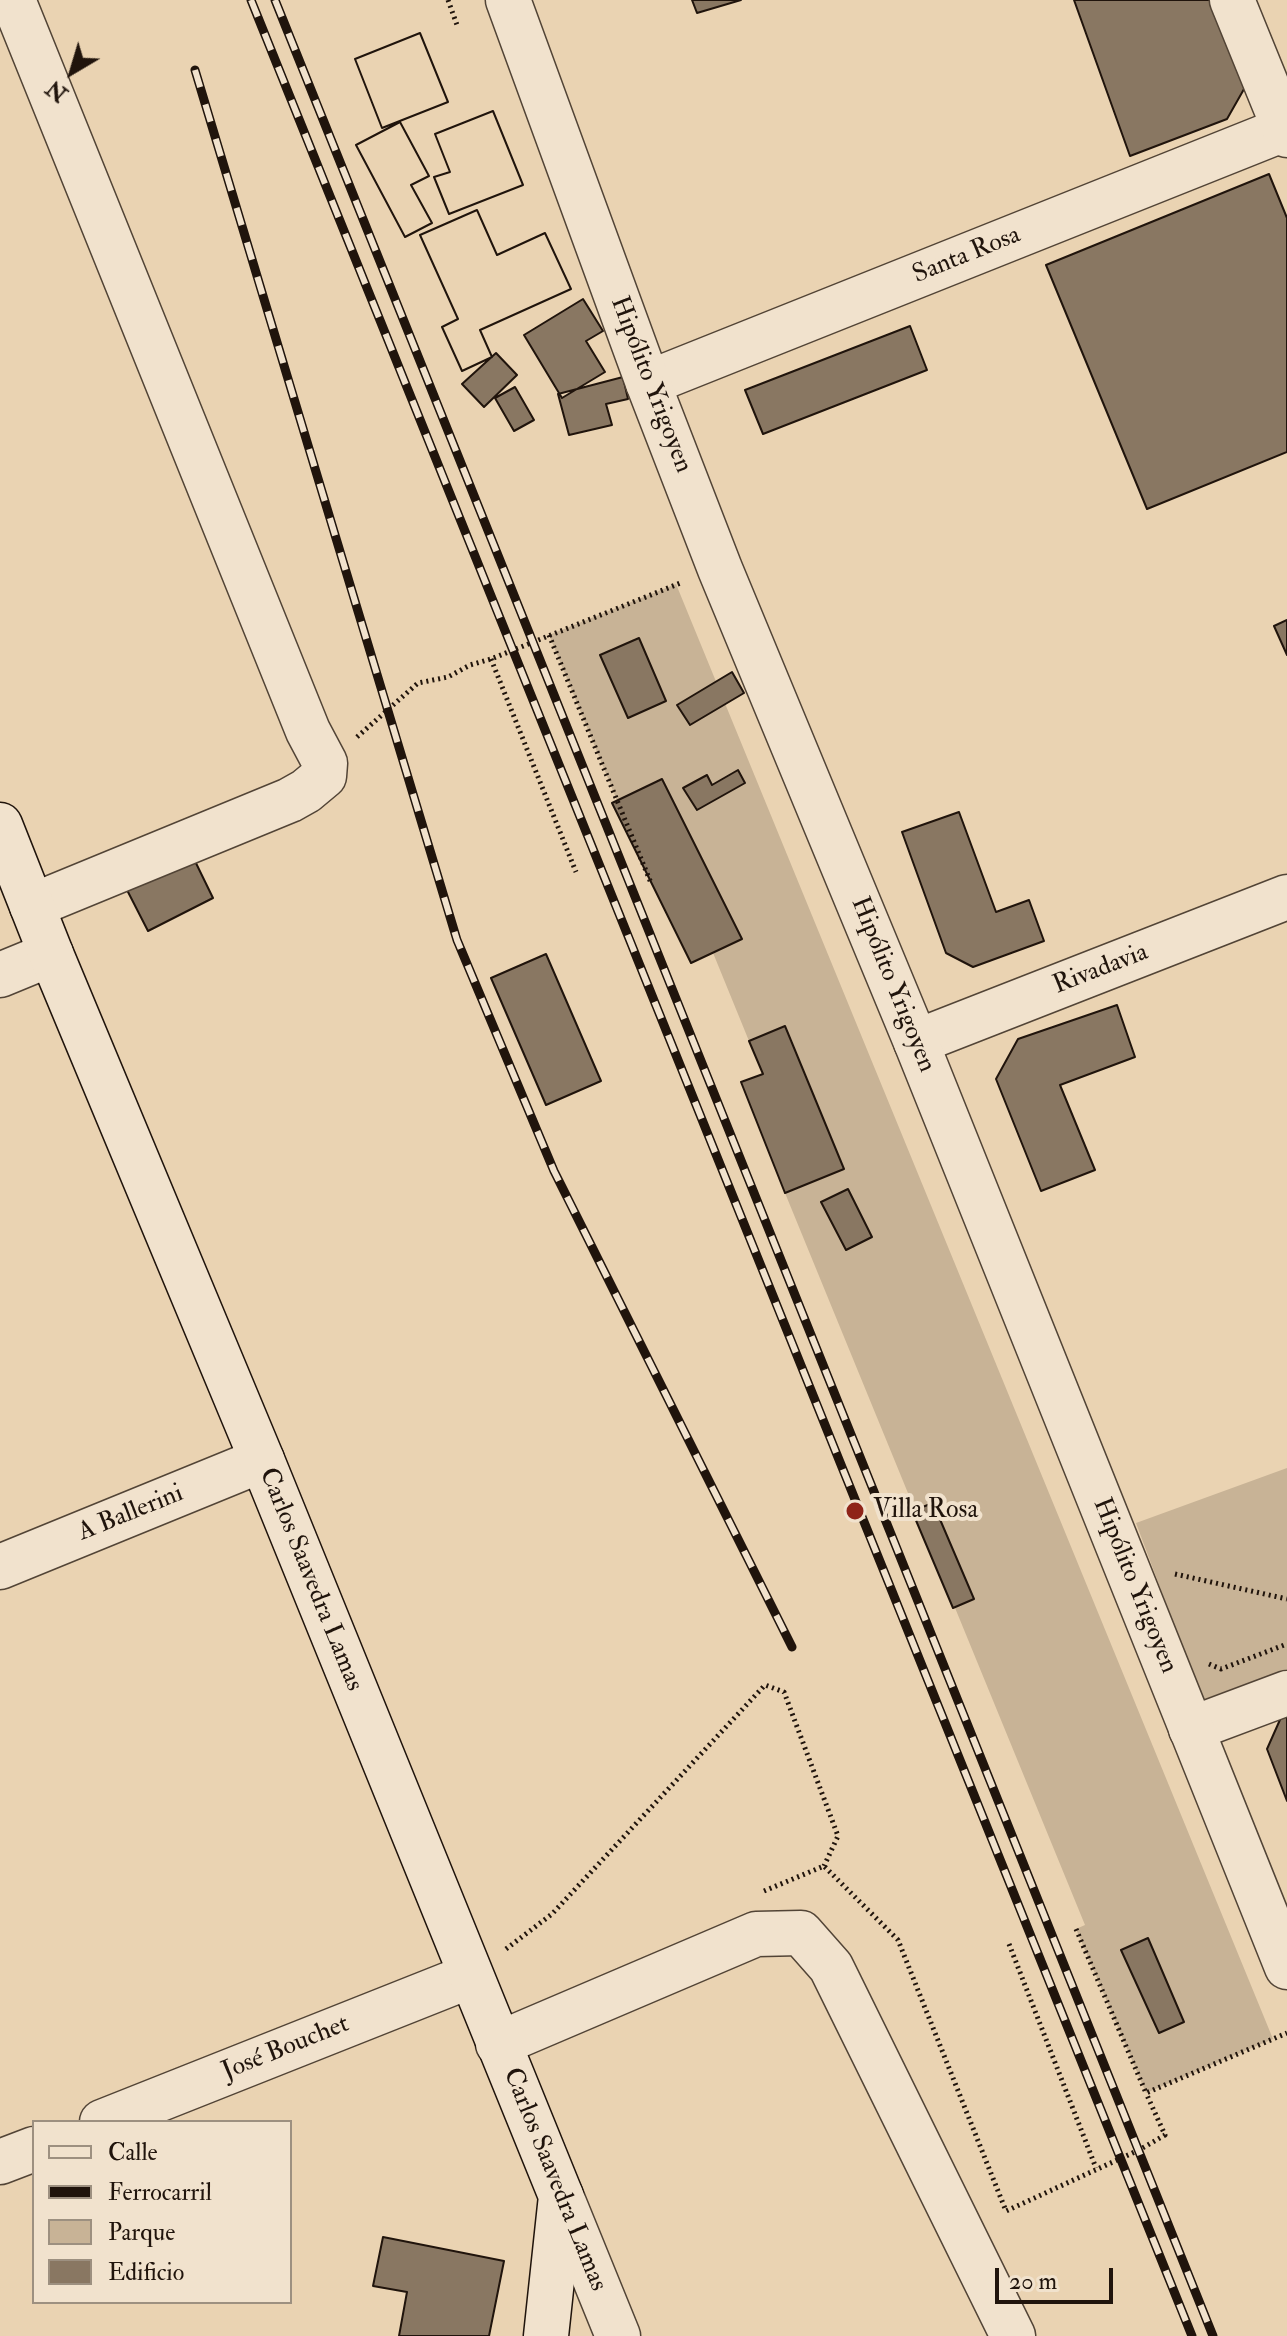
<!DOCTYPE html>
<html>
<head>
<meta charset="utf-8">
<style>
	body { margin:0 }
	#map { position:relative; width:1287px; height:2336px; overflow:hidden; background:#ead3b2; font-family:"IM FELL Double Pica",serif }
	canvas { display:block }
	.legend { position:absolute; left:32px; top:2120px; width:260px; height:184px; box-sizing:border-box; background:#f1e2cd; border:2px solid #9d9080; margin:0; padding:10px 14px; list-style:none; font-size:24px; color:#20140c }
	.legend li { display:flex; align-items:center; gap:16px; height:40px }
	.legend b { width:40px; border:2px solid #9d9080 }
	.north { position:absolute; left:32px; top:32px; width:80px; height:80px; -webkit-text-stroke:6px #f1e2cd; paint-order:stroke; rotate:218deg; font-size:22px; font-weight:700; line-height:32px; text-align:center; color:#20140c }
	.north::after { content:''; display:block; margin:auto; width:28px; height:36px; background:#20140c; clip-path:polygon(50% 0,100% 100%,50% 72%,0 100%) }
	.scale { position:absolute; left:995px; top:2268px; width:118px; height:36px; box-sizing:border-box; border:4px solid #20140c; border-top:0; padding-left:10px; font-size:24px; line-height:28px; white-space:nowrap; color:#20140c; -webkit-text-stroke:6px #f1e2cd; paint-order:stroke }
</style>
</head>
<body>
<div id="map">
<canvas width="1287" height="2336"></canvas>
<ul class="legend">
<li><b style="height:10px;background:#f1e2cd"></b>Calle</li>
<li><b style="height:10px;background:#20140c"></b>Ferrocarril</li>
<li><b style="height:22px;background:#c8b396"></b>Parque</li>
<li><b style="height:22px;background:#897762"></b>Edificio</li>
</ul>
<div class="north">N</div>
<div class="scale">20 m</div>
</div>
<script>
const g = document.querySelector('canvas').getContext('2d');
g.lineJoin = 'round';
function paint(path, color) {
  g.fillStyle = color;
  g.fill(path, 'evenodd');
}
function trace(path, color, width, dash) {
  g.strokeStyle = color;
  g.lineWidth = width;
  g.lineCap = dash ? 'butt' : 'round';
  g.setLineDash(dash || []);
  g.stroke(path);
}
function write(font, color, halo, rows, align = 'center') {
  g.font = font + ' "IM FELL Double Pica",serif';
  g.lineWidth = 8;
  g.setLineDash([]);
  g.textBaseline = 'middle';
  g.strokeStyle = halo;
  g.fillStyle = color;
  for (const [text, x, y, turn = 0] of rows) {
    g.save();
    g.translate(x, y);
    g.rotate((+turn || 0) * Math.PI / 180);
    g.textAlign = isNaN(turn) ? turn : align;
    if (halo) g.strokeText(text, 0, 0);
    g.fillText(text, 0, 0);
    g.restore();
  }
}
const green = new Path2D(`
	M676 584 1273 2039 1146 2093 1076 1929 1085 1925 785 1193 844 1168 786 1026 749 1041 680 872 651 883 549 635Z
	M1287 1468V1669L1202 1700 1136 1523Z`);
const building = new Path2D(`
	M692 0H741L697 13Z
	M1074 0H1213L1248 82 1227 119 1130 156Z
	M420 33 448 102 382 128 355 59Z
	M420 33 448 102 382 128 355 59Z
	M493 111 523 185 449 214 434 177 450 172 435 134Z
	M493 111 523 185 449 214 434 177 450 172 435 134Z
	M400 122 429 176 411 185 432 223 405 237 356 145Z
	M400 122 429 176 411 185 432 223 405 237 356 145Z
	M1269 174 1287 218V452L1147 509 1046 265Z
	M477 210 497 255 545 233 571 289 480 330 492 357 462 371 442 327 458 319 420 235Z
	M477 210 497 255 545 233 571 289 480 330 492 357 462 371 442 327 458 319 420 235Z
	M583 299 603 331 586 341 605 372 562 398 524 335Z
	M910 326 927 370 763 434 745 390Z
	M496 353 517 375 484 407 462 384Z
	M623 377 628 399 606 404 612 425 569 435 558 394Z
	M515 387 534 420 514 431 495 398Z
	M1287 620V655L1274 626Z
	M639 638 666 701 628 718 600 655Z
	M732 672 744 693 690 725 677 705Z
	M738 770 745 783 697 810 683 788 707 775 712 785Z
	M662 779 742 939 691 963 612 803Z
	M959 812 996 912 1029 900 1044 941 973 967 946 953 902 832Z
	M193 857 213 898 148 931 127 890Z
	M546 954 601 1081 546 1105 491 978Z
	M1117 1005 1135 1057 1060 1085 1095 1170 1041 1191 996 1079 1018 1039Z
	M785 1026 844 1169 785 1193 741 1082 763 1074 749 1041Z
	M848 1189 872 1237 846 1250 821 1202Z
	M933 1503 974 1599 953 1608 912 1511Z
	M1287 1712V1801L1267 1749 1283 1713Z
	M1148 1938 1184 2022 1159 2033 1121 1950Z
	M383 2237 504 2261 489 2336H399L407 2292 373 2286Z`);
const path = new Path2D(`
	M448 0 457 25
	M549 635 651 883
	M491 659 576 872
	M357 737 418 683 448 677 470 665 491 659 683 582
	M1175 1574 1287 1599
	M1209 1664 1221 1669 1287 1644
	M764 1891 824 1866 898 1940 1006 2211 1139 2150 1165 2135 1146 2093
	M1076 1929 1146 2093 1287 2033
	M1009 1944 1096 2168
	M506 1949 552 1914 765 1685 784 1692 838 1836 824 1866`);
const minor = new Path2D(`
	M13 0 308 731 325 763 324 776 306 791 290 800 32 906
	M648 383 1287 128
	M0 975 51 954
	M916 1042 1287 897
	M0 1567 262 1460
	M1191 1729 1287 1693
	M498 2044 756 1934 801 1933 831 1967 1013 2336
	M102 2122 470 1976
	M0 2162 34 2149
	M561 2196 618 2336`);
const tertiary = new Path2D(`
	M508 0 648 383 720 569 916 1042 1287 1967
	M1232 0 1287 135`);
const secondary = new Path2D(`
	M0 825 51 954 262 1460 561 2196 546 2336`);
const rail = new Path2D(`
	M251 0 1192 2336
	M275 0 1213 2336
	M195 70 457 940 554 1171 792 1647`);
const markers = [
	[855,1511,10,"#8f2418"]
];
const streetNames = [
	["Santa Rosa",967,256,-22],
	["Hipólito Yrigoyen",650,385,69],
	["Rivadavia",1101,970,-21],
	["Hipólito Yrigoyen",892,985,68],
	["A Ballerini",131,1514,-22],
	["Carlos Saavedra Lamas",310,1580,68],
	["Hipólito Yrigoyen",1134,1586,68],
	["José Bouchet",286,2049,-22],
	["Carlos Saavedra Lamas",554,2180,68]
];
const poiNames = [
	["Villa Rosa",873,1511]
];
paint(green, '#c8b396');
paint(building, '#897762');
trace(building, '#20140c', 2);
trace(minor, '#524436', 47);
trace(tertiary, '#524436', 47);
trace(secondary, '#20140c', 47);
trace(path, '#20140c', 5, [2, 4]);
trace(minor, '#f1e2cd', 44);
trace(tertiary, '#f1e2cd', 44);
trace(secondary, '#f1e2cd', 44);
trace(rail, '#20140c', 9);
trace(rail, '#f1e2cd', 6, [18]);
for (const [x, y, r, color] of markers) {
  const dot = new Path2D();
  dot.arc(x, y, r, 0, 2 * Math.PI);
  g.fillStyle = color;
  g.fill(dot);
  trace(dot, '#f1e2cd', 3);
}
write('26px', '#20140c', '#f1e2cd', streetNames);
write('26px', '#20140c', '#f1e2cd', poiNames, 'left');
</script>
</body>
</html>
